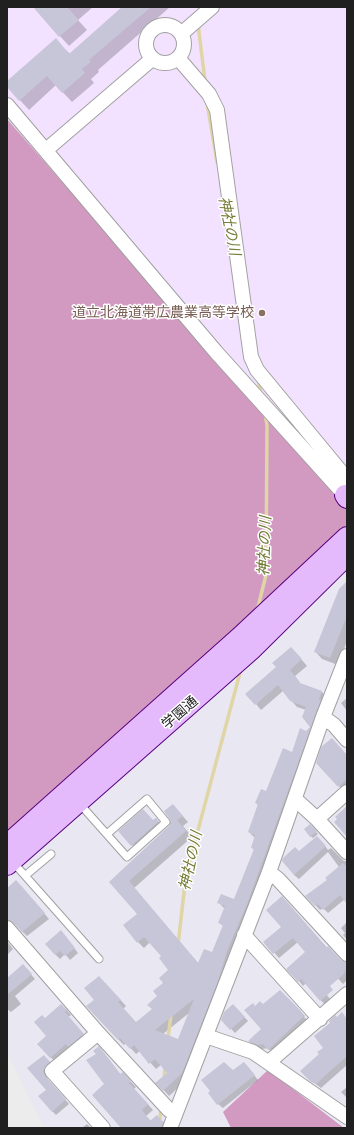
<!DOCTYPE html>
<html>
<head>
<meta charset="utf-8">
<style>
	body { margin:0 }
	#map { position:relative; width:354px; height:1135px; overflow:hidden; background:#e9e7f1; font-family:Figtree,sans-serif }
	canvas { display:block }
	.frame { position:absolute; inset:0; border:8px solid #202020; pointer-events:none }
</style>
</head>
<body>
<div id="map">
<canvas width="354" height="1135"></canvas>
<div class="frame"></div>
</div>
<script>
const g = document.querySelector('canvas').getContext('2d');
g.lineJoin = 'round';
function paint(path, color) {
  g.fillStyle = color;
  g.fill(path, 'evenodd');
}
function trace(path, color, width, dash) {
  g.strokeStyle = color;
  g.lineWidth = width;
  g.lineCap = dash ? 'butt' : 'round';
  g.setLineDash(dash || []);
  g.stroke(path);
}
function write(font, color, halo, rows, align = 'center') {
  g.font = font + ' Figtree,"Noto Sans JP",sans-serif';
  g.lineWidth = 3;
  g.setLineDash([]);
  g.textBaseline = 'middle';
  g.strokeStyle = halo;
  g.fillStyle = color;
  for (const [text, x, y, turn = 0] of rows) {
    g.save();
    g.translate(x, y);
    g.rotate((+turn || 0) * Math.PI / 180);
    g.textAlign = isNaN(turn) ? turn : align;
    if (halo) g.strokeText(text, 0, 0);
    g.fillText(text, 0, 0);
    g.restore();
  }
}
const education = new Path2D(`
	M7 7H347V508L7 118Z`);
const forest = new Path2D(`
	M7 119 347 508V531L7 835Z
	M268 1070 344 1128H231L223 1112Z`);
const parking = new Path2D(`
	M7 1053 44 1128H7Z`);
const shadow = new Path2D(`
	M34 7H93L78 20 87 30 69 46Z
	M124 7H170L98 70 99 72 91 79 94 83 72 102 56 85 29 110 7 86V82L65 49 70 54Z
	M347 585V641L338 665 322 659 315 651Z
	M297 654 307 666 295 676 301 684 321 691 327 697 188 1079 169 1096 157 1083 168 1073 161 1065 156 1069 140 1051 136 1054 126 1043 124 1045 118 1039 95 1001 105 983 126 1006 123 1009 136 1023 153 1009 169 971 162 956 150 942 144 948 138 942V914L111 882 170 826 173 805 188 822 183 826 192 837 134 888 199 964 213 953 224 927 219 922 225 909 218 902 234 900 254 850 252 847 255 838 249 832 258 805 256 803 267 793 306 732 311 728 303 717 306 710 297 707 283 691 261 710 256 704ZM189 1013 178 1040 163 1034Z
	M347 698V711L341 703Z
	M347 756V787L343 790 339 786Z
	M156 819 161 824 137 850 120 831Z
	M310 826 318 834 313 838 310 836Z
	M322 842 328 850 331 848 344 861H347V902L345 899 328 913 323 908 320 910 307 896 328 880 339 867 328 852 299 879 294 875 299 852Z
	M21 886 49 919 27 936 7 917V889Z
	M287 902 347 971V980L343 984 321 960 307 971 331 1000 325 1005 306 983 303 986 299 981 306 952 298 942 279 958 265 942 282 928Z
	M347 922V940L343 935 345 933 341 928Z
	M65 936 78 953 70 960 65 954 60 959 55 954Z
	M7 941 13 949 7 955Z
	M27 970 35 979 15 996 21 1004 11 1012 7 1009V979Z
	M280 991 305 1016 304 1017 308 1021 273 1054 268 1048 263 1049 254 1046 249 1041 263 1029 256 1007 263 1006Z
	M66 1009 71 1015 68 1017 87 1039 55 1062 39 1044 48 1036 45 1019Z
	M237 1009 248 1021 235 1033 222 1019Z
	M347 1019V1065L321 1088 309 1079 324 1048Z
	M104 1053 121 1075 123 1074 136 1087 134 1089 153 1110 146 1116 151 1121H163L168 1128H122L106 1084Z
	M48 1060 53 1067 46 1075 49 1082 69 1104 56 1115 52 1111 47 1090 29 1068Z
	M248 1067 258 1080 223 1108 218 1104 233 1072Z
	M347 1087V1098L341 1092Z
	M87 1124 91 1128H82Z`);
const stream = new Path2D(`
	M198 24 205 81
	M207 103 217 162
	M258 379 261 394
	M257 611 266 575 267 425 265 414
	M178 945 186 875 241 669
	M168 1038 171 1015
	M164 1080 165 1066
	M159 1128 161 1108`);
const building = new Path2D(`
	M33 7H67L79 20 59 37Z
	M122 7H151L89 60 91 62 82 69 85 73 62 93 47 76 19 101 7 87V81L56 38 69 54Z
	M347 581V616L330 658 314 652 339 589Z
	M291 647 302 659 290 670 300 683 322 691 319 699 321 700 247 904 227 951 218 981 182 1073 163 1091 155 1083 167 1073 155 1059 149 1064 134 1045 130 1049 120 1038 118 1040 86 1006 94 1000 84 988 99 976 121 1000 118 1002 136 1022 152 1009 147 1005 157 996 153 991 163 983 159 978 168 970 159 958 161 956 144 937 137 943 123 925 137 914 109 882 170 825 171 821 164 811 173 804 183 816 177 820 186 831 129 881 198 963 204 949 212 952 223 925 218 923 225 906 217 903 221 894 234 899 254 849 251 848 255 835 248 832 258 804 255 803 261 789 266 791 283 748 292 752 300 728 306 731 310 727 302 717 306 707 290 701 278 685 255 705 245 694 276 667 272 663ZM194 999 178 1039 155 1030Z
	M332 738 347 755V779L338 787 316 763 321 747Z
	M347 806V837L334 822 337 819 335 817Z
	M143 809 153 820 156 818 159 821 131 846 118 831Z
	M310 824 317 831 310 837 304 829Z
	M317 836 326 846 294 875 282 861 283 858 295 847 299 851Z
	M343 863 347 867V904L340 895 323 910 318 904 315 906 305 896 327 880 325 878Z
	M16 880 45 913 22 932 13 922 7 920V888Z
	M282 896 326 948 328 946 341 960 347 962V969L344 972 345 973 330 986 333 990 320 1001 301 979 298 982 286 969 305 952 293 938 273 954 263 942 281 927 266 910Z
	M61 930 75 948 65 956 60 951 55 955 45 944Z
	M23 964 32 974 7 995V978Z
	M280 990 301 1011 300 1012 304 1016 268 1050 263 1044 258 1045 248 1041 261 1029 244 1010 253 1003 255 1006 260 1001 263 1004Z
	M61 1004 67 1010 65 1012 84 1034 68 1047 66 1044 50 1058 37 1044 46 1036 34 1022 42 1015 45 1018Z
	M233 1004 245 1017 230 1030 221 1020 224 1012Z
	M342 1012 347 1019V1056L316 1084 311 1082 300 1071 319 1054 317 1052 323 1048 314 1036 330 1023 329 1021 335 1015 337 1017Z
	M99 1046 120 1074 123 1072 131 1081 129 1083 148 1104 142 1110 150 1121 157 1115 163 1122 162 1128H121L92 1095 104 1084 86 1060 96 1054 93 1051Z
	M44 1055 50 1062 43 1071 45 1076 66 1099 52 1112 38 1096 46 1090 27 1068Z
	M224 1062 233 1070 244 1062 255 1075 217 1105 208 1093 210 1091 201 1080Z`);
const lane = new Path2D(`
	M79 803 127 857 166 822 147 799 107 834
	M12 861 99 959
	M26 875 51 854`);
const street = new Path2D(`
	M146 44a19 19 0 1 1 38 0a19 19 0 1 1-38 0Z
	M181 34 212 7
	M178 58 209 94 217 110 251 357 257 370 347 479
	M7 105 216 352 345 495
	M46 150 152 59
	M323 717 334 725 347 740
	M295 799 317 819 347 852
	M317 819 347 792
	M269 872 278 879 347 954
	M7 928 98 1033 169 1110 175 1113
	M244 935 320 1019
	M98 1033 52 1071 103 1128
	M206 1036 253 1052 347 1117
	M269 1062 347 994
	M170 1128 269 872 323 717 347 656`);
const secondary = new Path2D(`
	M345 495 347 498
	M7 845 239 638 347 537
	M7 865 252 649 347 555`);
const markers = [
	[262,313,4,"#8d6e63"]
];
const educationNames = [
	["道立北海道帯広農業高等学校",254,313]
];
const streetNames = [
	["学園通",180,713,-41]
];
const waterNames = [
	["神社の川",229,226,79],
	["神社の川",265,546,-88],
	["神社の川",191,861,-78]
];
paint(education, '#f3e2ff');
paint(forest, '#d29ac1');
paint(parking, '#ececec');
paint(shadow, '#0003');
trace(stream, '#e0d5a6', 3.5);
paint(building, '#c7c6d8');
trace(lane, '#a1a1a1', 9);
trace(street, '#a1a1a1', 16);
trace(secondary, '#58017e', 22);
trace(lane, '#fff', 7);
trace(street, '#fff', 14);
trace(secondary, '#e4bafc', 20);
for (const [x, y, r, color] of markers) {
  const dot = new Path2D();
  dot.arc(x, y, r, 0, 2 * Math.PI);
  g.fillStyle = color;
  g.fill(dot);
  trace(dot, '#fff', 1.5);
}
write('14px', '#785e54', '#fff', educationNames, 'right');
write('14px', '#202020', '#fff', streetNames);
write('italic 15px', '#757b35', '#fff', waterNames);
</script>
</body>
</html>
